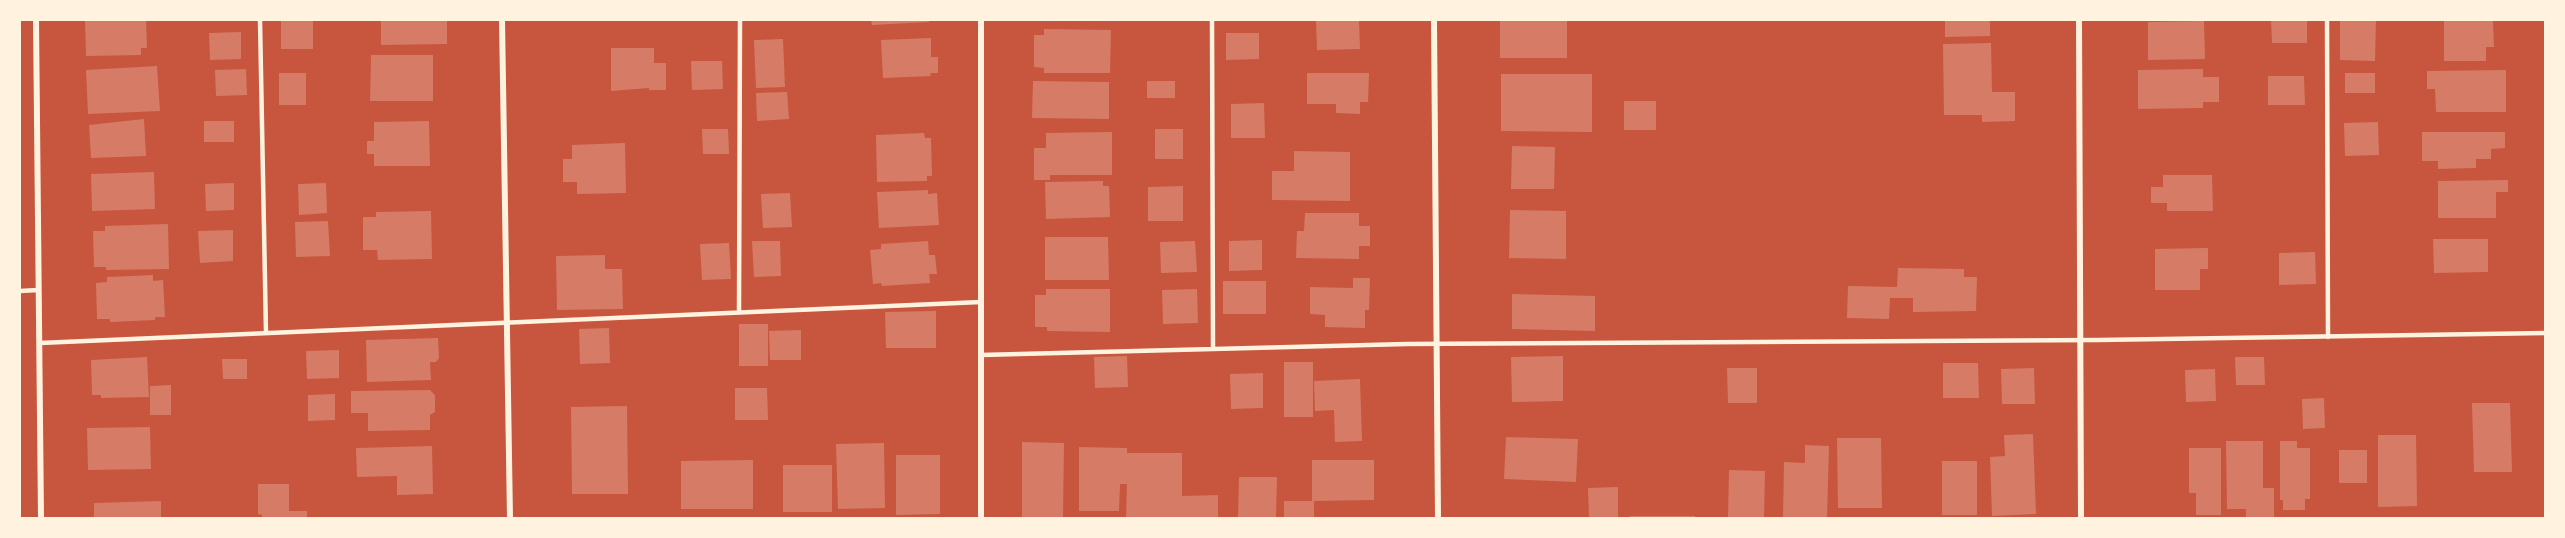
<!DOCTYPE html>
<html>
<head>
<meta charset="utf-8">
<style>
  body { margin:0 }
  #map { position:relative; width:2565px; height:538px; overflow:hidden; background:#c8553d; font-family:Figtree,sans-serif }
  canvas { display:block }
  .frame { position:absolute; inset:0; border:21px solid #fff3e0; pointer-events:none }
</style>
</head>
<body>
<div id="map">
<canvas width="2565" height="538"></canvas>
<div class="frame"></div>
</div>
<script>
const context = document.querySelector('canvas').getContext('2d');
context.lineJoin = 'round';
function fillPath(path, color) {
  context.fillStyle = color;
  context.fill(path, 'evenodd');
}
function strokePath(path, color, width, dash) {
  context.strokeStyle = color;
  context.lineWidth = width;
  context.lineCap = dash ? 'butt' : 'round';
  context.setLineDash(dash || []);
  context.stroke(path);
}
fillPath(new Path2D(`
  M85,20H146L147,48H141V55L86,56Z
  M281,20H313V49H281Z
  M381,20H447V44L381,45Z
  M871,20H929V22L872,25Z
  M1316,20H1359L1360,49L1317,50Z
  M1500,20H1567V58H1500Z
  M1945,20H1990V36L1945,37Z
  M2271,20H2307V43H2272Z
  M2340,20H2376L2375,61L2340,60Z
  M2204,21L2205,59L2148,60V22Z
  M2444,21H2493L2494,47H2486V61H2444Z
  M1044,29L1111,30L1110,73H1044V68L1034,67V35H1044Z
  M241,32V59L210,60L209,33Z
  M1226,33H1259V59L1226,60Z
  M931,38V57H938V73H930L931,76L883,78L881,40Z
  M783,39L785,87L756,88L754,40Z
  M1991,43L1992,92H2015V121L1982,122V115H1944L1943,44Z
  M611,48H654V63H666V90H649V88L611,91Z
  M371,55H433V101H370Z
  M691,61H722L723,89L692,90Z
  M157,66L160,111L88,114L86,70Z
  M246,69L247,95L216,96L215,70Z
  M2203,69V77H2219V102H2203V108L2138,109V70Z
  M2506,70V112H2436L2435,89H2427V71Z
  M279,73H306V105H279Z
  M1307,73H1369L1368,102H1360V114L1336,113V104H1307Z
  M2345,73H2375V93H2345Z
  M1501,74H1592V132L1501,131Z
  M2268,76H2304L2305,105H2268Z
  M1033,81L1109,82V119L1032,118Z
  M1147,81H1175V98H1147Z
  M787,92L789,119L757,121L756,93Z
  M1624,101H1656V130H1624Z
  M1264,103L1265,138H1231V104Z
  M144,119L146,156L91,158L89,125Z
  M204,121H234V142H204Z
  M429,121L430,166H374V154H367V141H374V122Z
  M2378,122L2379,155L2345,156L2344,123Z
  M702,129H728L729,154H703Z
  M1155,129H1183V159H1155Z
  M1112,132V175H1050V180H1034V148H1046V133Z
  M2422,132H2505V148L2491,149V159H2476V168L2438,169V161H2422Z
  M924,133L925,138H931L932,176H927V181L877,182L876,135Z
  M625,143L626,193L577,194V182H563V159H572V145Z
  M1512,146L1555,147L1554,189H1511Z
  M1294,151L1350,152V201L1272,200V171H1294Z
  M154,172L155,209L92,211L91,174Z
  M2163,175H2212L2213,211H2167V203H2151V187H2163Z
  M2508,180V192H2496V218H2438V181Z
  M1103,181V186H1109L1110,217L1046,219L1045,182Z
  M234,183V210L206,211L205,184Z
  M326,183L327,213L299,215L298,184Z
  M1183,186V221H1148V187Z
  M928,190V194L937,193L939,225L879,228L877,192Z
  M790,193L792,227L763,228L761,194Z
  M1510,210L1566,211V259L1509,258Z
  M431,211L432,259L378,260L377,250H363V217H376V212Z
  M1305,213H1359V226H1370V246H1359V259L1296,258L1297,231H1304Z
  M328,221L330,256L296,257L295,222Z
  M168,224L169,269L106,270V267H94L93,231H105V226Z
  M233,230V261L200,263L198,231Z
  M1045,237H1108L1109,280H1045Z
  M2433,239H2488V272L2434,273Z
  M1262,240V270L1229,271V241Z
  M752,241H780L781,276L754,277Z
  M928,241L929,255H935L937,274H929L930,283L882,286L881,283L873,284L870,250L881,249V244Z
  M1195,241L1197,272L1161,273L1160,242Z
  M729,243L731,279L702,280L700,244Z
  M2208,248V269H2200V290H2155V249Z
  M2315,252L2316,284L2279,285V253Z
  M605,255V269H622L623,309L557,310L556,256Z
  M1898,268L1964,269V277H1977L1976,311L1913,312V298H1890L1889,319L1847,318L1848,286L1897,287Z
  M153,275V281L163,280L165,317H155V320L110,322V319H97L96,283L107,282V277Z
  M1353,278H1370L1369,310H1365V328L1325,327V315L1310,314V287L1353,288Z
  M1223,281H1266V314H1223Z
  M1046,289H1110V332L1047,331V327H1035V295H1046Z
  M1197,289L1198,323L1163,324L1162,290Z
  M1512,294L1595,296V331L1512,329Z
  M936,311V348H886L885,312Z
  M739,324H768V366H739Z
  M609,328L610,363L580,364L579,329Z
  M801,330V360H770L769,331Z
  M438,338L439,358L436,362H430L431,380L367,382L366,340Z
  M339,350V378L307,379L306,351Z
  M1127,356L1128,387L1095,388L1094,357Z
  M1563,356V401L1512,402L1511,357Z
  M147,357L149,397L101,398V395H92L91,360Z
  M2235,357H2264L2265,385H2236Z
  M222,359H247V379H223Z
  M1284,362H1313V417H1284Z
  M1943,363H1978L1979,398H1943Z
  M1727,368H1757V403H1728Z
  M2034,368L2035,404H2002L2001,369Z
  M2215,369L2216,401L2186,402L2185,370Z
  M1263,373V408L1231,409L1230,374Z
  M1360,379L1362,441L1335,442L1334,410L1315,411L1314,381Z
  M171,385V415H150V386Z
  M735,388H767L768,420H735Z
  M430,390L435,395V412L430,415V430L368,431V413H351V391Z
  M335,394V420L308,421V395Z
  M2324,398L2325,428L2303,429L2302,399Z
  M2472,403H2510L2512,472H2474Z
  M627,406L628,494H572L571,407Z
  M150,427L151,469L88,470L87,428Z
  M2033,434L2036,514L1992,516L1990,457L2005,456L2004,435Z
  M2378,435H2416L2417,506L2378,507Z
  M1506,437L1578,439L1576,482L1504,479Z
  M1837,438H1881L1882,508H1838Z
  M2226,441H2263V488H2274V518H2246V509H2227Z
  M2280,441H2297V448H2310V499H2305V510H2283V500H2280Z
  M1022,442L1064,443L1063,517H1022Z
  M884,443L885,508L838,509L836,444Z
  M1805,445L1829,446L1827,518H1783L1784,462L1805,463Z
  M432,446L433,494L397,495V476L357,477L356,448Z
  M1079,447L1127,448V453H1182V496L1218,495V518H1126L1127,484H1120L1119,511H1079Z
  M2189,448H2221V515H2196V493H2189Z
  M2339,450H2367V483H2339Z
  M896,455H940V514L896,515Z
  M753,460V509H681V461Z
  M1312,460H1374V500L1314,501V518H1284V501H1312Z
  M1942,461H1977V515H1942Z
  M783,465H832V512H783Z
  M1729,470L1765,471L1764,518H1728Z
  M1239,477H1277L1276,518H1238Z
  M258,484H289V511H307V518H262V515L258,514Z
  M1618,487V517H1589L1588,488Z
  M161,501V518H94V503Z
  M1630,516H1695V518H1630Z`), '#d67c66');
strokePath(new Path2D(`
  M260,20L266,333
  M1212,20L1213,349
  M2327,20L2328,337
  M20,291L38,290
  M739,311L740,20
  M40,343L981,302
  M981,355L1407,344L2099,340L2546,333`), '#fff3e0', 4.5);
strokePath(new Path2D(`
  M36,20L41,518
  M502,20L510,518
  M981,20V518
  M1434,20L1438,518
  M2079,20L2081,518`), '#fff3e0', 6);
</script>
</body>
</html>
